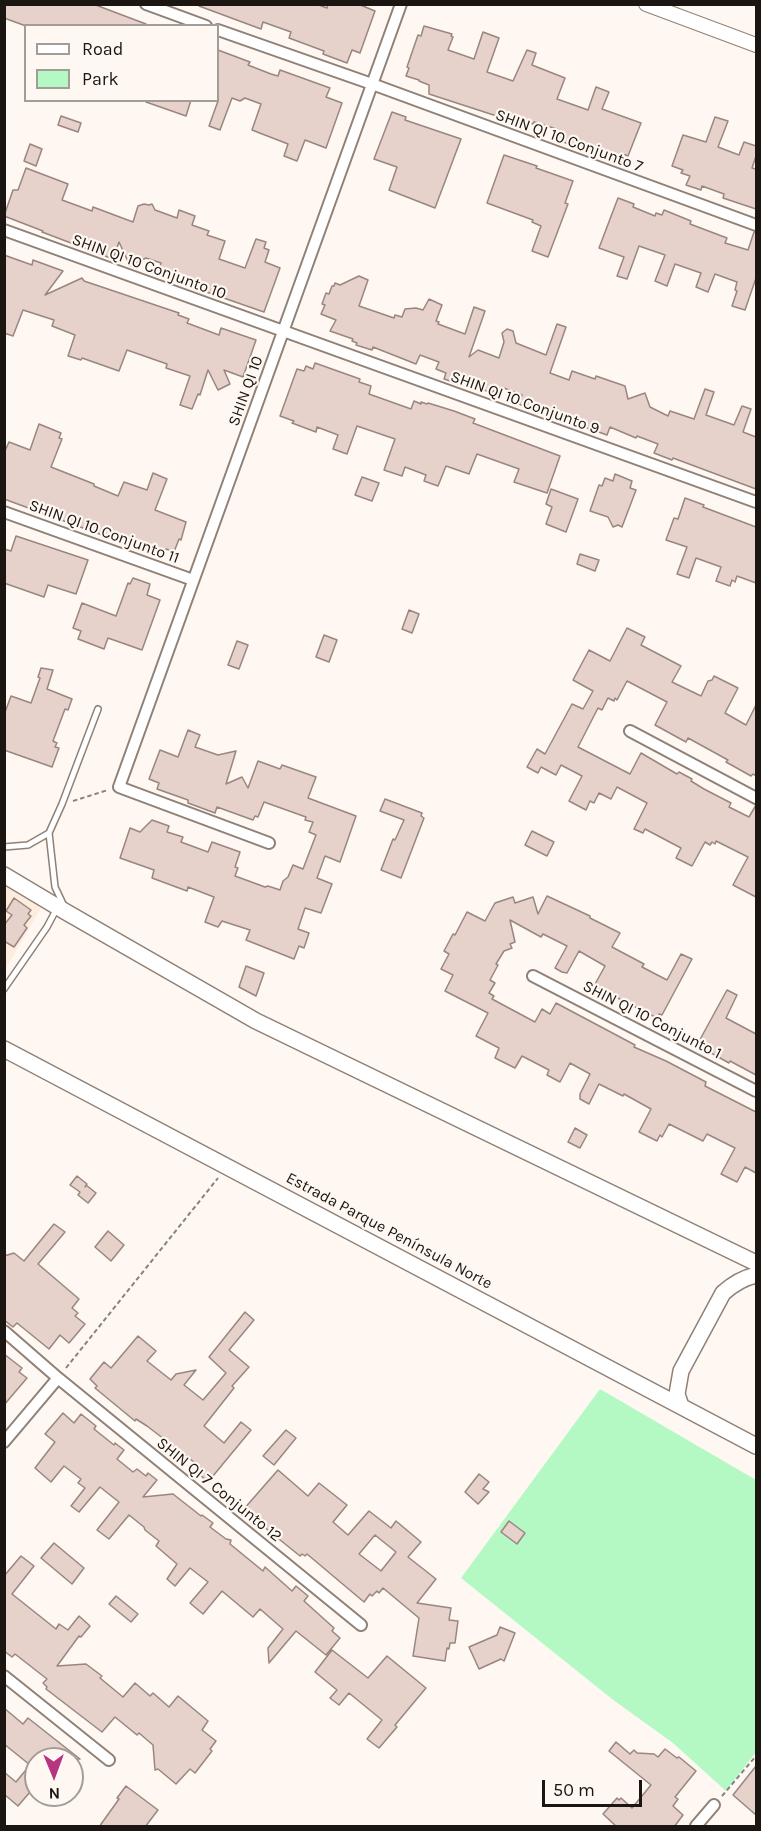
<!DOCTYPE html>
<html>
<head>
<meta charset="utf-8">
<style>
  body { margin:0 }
  #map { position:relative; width:761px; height:1831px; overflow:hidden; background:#fef7f2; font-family:Karla,sans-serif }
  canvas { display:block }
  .frame { position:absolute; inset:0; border:6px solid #1b1611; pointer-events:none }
  .legend { position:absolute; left:24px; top:24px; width:195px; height:78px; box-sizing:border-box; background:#fef7f2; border:2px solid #a39d98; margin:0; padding:8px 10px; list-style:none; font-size:18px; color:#1b1611 }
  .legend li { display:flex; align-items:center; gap:12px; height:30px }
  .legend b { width:30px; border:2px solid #a39d98 }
  .north { position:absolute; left:24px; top:1747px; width:60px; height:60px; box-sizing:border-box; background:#fef7f2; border:2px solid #a39d98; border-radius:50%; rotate:179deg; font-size:16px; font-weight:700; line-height:24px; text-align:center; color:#1b1611 }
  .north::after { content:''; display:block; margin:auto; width:21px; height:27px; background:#b63580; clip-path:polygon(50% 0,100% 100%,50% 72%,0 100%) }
  .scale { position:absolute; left:542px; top:1780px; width:100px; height:27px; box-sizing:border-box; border:3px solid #1b1611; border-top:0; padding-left:8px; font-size:18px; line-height:21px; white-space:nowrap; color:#1b1611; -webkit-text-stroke:4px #fef7f2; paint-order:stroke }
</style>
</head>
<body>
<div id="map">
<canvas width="761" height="1831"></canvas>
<div class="frame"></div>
<ul class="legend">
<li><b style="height:8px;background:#fff"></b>Road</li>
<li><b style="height:16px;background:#b4f9c4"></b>Park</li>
</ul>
<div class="north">N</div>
<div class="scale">50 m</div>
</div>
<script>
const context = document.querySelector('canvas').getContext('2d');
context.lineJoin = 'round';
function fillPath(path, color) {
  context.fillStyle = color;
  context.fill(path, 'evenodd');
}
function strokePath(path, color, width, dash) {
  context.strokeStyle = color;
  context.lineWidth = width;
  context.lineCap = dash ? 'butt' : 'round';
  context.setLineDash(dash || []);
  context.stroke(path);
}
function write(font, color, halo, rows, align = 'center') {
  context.font = font + ' Karla,sans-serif';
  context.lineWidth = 4.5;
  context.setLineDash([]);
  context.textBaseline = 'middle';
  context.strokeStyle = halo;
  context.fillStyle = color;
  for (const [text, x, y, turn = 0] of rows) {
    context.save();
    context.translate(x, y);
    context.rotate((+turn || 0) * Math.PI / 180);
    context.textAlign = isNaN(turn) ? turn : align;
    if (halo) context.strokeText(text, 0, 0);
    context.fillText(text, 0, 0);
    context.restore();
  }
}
fillPath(new Path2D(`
  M5,884L41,908L5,970Z`), '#feecde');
fillPath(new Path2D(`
  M600,1389L756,1480V1752L726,1791L673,1743L612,1699L461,1578Z`), '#b4f9c4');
const building = new Path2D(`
  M4,4H93L146,24V26H26L4,18Z
  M199,4H316L327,8L328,4H358L375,11L360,53L352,50L347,63L323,54L324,51L289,38L291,32L263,22L261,29L199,6Z
  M424,26L452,34L451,36L453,37L448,50L474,59L483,32L499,38L487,72L513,81L527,50L536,53L532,65L565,78L557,99L588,110L596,87L609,92L602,109L641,123L628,156L620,153L619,157L587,145L585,151L554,138L557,129L534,122L533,124L528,122L527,125L512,120V121L429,94V85L419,81V80L406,76L409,68L407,67L418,35L421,36Z
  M218,50L250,62L248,65L271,74L278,76L280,70L330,88L326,97L342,103L326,148L305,140L297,161L284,156L288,144L252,130L261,104L245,98L240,101L232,98L220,130L209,126L218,101Z
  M146,100H191L186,116L146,102Z
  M392,112L406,117L405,120L461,139L435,208L389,190L397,167L374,159Z
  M61,116L81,123L78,132L58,125Z
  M715,117L728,121L718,147L739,155L744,142L756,146V156L752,168L756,169V209L723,198L724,194L702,186L701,190L686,185L690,176L681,173L683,170L672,166L683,135L706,142Z
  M30,144L42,149L36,166L24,161Z
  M504,155L537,166L536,168L573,181L565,203L568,204L548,257L532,251L541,226L532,222L533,220L487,203Z
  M26,168L68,184L62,200L92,211L93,207L133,222L138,206L144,204L149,205L152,204L155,210L177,218L179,210L195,216L192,225L209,231L207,235L225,241L219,259L245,268L256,239L266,242L264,248L269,250L265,262L280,268L264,312L172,280L173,275L159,270L161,263L146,258L130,266L119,242L113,259L42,232L43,231L4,216L13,190H18Z
  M618,198L634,204L633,207L655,216L656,213L662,215L664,210L691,221L690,224L727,238L725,243L748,250L754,232H756V278L745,310L732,306L737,291L735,290L737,282L715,274L708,292L696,287L701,273L675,264L667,286L655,281L665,255L639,246L627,279L617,276L624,257L599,248Z
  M4,255L32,265L33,260L63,271L45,295L82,278L84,281L179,313L178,315L189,319L187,323L219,335L221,328L256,340L243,377L224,370L230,384L218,390L208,370L200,395L198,394L192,409L180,405L190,376L166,368L167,364L127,350L119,371L82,358L81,360L68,356L75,335L52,326L54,320L23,310L13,336L4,333Z
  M359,276L368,280L359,306L394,318L395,315L402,317L405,309L416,308L423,310L429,299L442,305L436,321L439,322L438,324L465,334L474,307L485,311L469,357L478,350L499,358L504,342L502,333L507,329L513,331L516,343L546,355L557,324L566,327L550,373L569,380L572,371L595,379L596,376L625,386L628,399L645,393L650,407L668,416L670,411L694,419L705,389L714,392L706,415L734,425L742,406L751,409L743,432L756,437V489L673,458L672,460L654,453L658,444L637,436L636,438L610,427L607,435L559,418L561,413L538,404L536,411L519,404L522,395L501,387L499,393L493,391L492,393L460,381L459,384L444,379L446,373L436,369L439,362L420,355L416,364L373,347L372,350L356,345L357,343L352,341L353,339L330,331L336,320L321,314L325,305L322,304L326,293L329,294L332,286H334L335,283L340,285Z
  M315,363L360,379L359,382L371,386L369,394L411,409L414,401L421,404V402L427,404L428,403L454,411L475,419L473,423L560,456L547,493L514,482L519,469L477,454L469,474L446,466L438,486L424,481L426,475L405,467L402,476L384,470L395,439L357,426L347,454L333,449L338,435L317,427L316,432L292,423L294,421L280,416L297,369L304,371L306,366L313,369Z
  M39,424L61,433L59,438L62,439L51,467L94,484V486L118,496L124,482L147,490L153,473L167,479L155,510L186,522L181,540L179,539L174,552L166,549L163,556L144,549L145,546L126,539L124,543L4,499V453L9,442L30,450Z
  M615,474L632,481L630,488L636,490L622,527L618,525L613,527L608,517L590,511L599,485L602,486L605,478L613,481Z
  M362,477L379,483L372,501L355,495Z
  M551,489L578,499L566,532L546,524L552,507L546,504Z
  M685,498L704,505L703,507L756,527V583L737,576L735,582L732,580L730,586L716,581L721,567L696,558L689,578L677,574L687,547L666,540L674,518L678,519Z
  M16,536L88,560L76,594L48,585L44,597L4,583V549L11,551Z
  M580,554L599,560L595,571L577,564Z
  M133,578L150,584L147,595L160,600L142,650L108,638L104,649L78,639L81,631L73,628L82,603L116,616L128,583L130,584Z
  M409,610L419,614L412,633L402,629Z
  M627,628L645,637L641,645L681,666L672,682L701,696L708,681L712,680L714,676L738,688L725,713L746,725L756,705V776L753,774L751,776L726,762L728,760L688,738L686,742L655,725L667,702L627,681L617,700L615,698L614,701L608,698L602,710L598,708L578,747L630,774L641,753L677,774L679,772L692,779L691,781L704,789L731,803L729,807L749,817L756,805V897L733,885L748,857L716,841L715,844L712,842L710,845L705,842L692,866L676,858L681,848L645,829L643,833L634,829L647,803L617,787L611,799L599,793L594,803L590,801L586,810L569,801L582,776L561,765L556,775L541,767L538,773L527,767L537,749L545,754L572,704L583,709L593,691L573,680L589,650L610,661Z
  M324,635L337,640L329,662L316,657Z
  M237,641L248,645L239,669L228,665Z
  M41,668L53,670L47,689L72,699L68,710L65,709L53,741L57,743L55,747L59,748L52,767L4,750V715L11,696L31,703L40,678L38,677Z
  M188,730L200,735L195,747L218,755L236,751L226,784L242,777L248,788L258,761L280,769L282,765L316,777L308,798L356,816L340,862L325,856L317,878L332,884L321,913L305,908L298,929L309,933L304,948L299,946L294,959L246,940L250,930L222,921L218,927L205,922L214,897L188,887L187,891L152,878L154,870L120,858L130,828L140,832L152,820L169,826L167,832L183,837L181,842L208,852L212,842L240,852L235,867L238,868L235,876L265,887L268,886L280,890L283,881L288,877L293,865L303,869L316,835L309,832L313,822L305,820L306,817L264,802L258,817L255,816L253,820L217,807L215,813L188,803V800L157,789L159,783L149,779L160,750L178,757Z
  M385,799L422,813L421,816L424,818L401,878L381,870L393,839L395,840L404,820L380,811Z
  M532,831L554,842L547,856L525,845Z
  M547,896L590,916V918L620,933L612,947L644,964L642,967L667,980L681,954L692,959L662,1015L659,1014L657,1018L594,986L605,966L579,951L567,973L562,972L555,968L567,946L543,934L541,937L510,920L515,942L510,944L512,948L504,951L496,964L498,965L490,980L495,983L489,993L494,996L492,999L535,1022L542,1009L550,1014L556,1003L635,1045L634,1047L666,1061L706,1082L705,1086L756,1112V1173L745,1167L737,1182L721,1174L735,1148L707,1134L703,1141L669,1124L662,1137L660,1135L657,1141L639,1132L651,1109L624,1094L623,1096L599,1084L589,1104L580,1099V1094L590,1074L570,1063L560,1082L547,1075L549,1070L522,1056L515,1068L495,1058L499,1048L476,1036L488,1013L445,991L453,975L441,969L449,954L444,951L453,934L455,935L467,912L485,921L495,903L513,897L515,903L533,897L538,914Z
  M14,898L31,910L28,914L31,916L24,925L27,928L14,947L4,941V925L12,915L6,911Z
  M246,966L264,973L256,996L239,987Z
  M727,990L737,995L726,1018L756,1034V1075L730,1061L729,1063L697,1045Z
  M575,1128L587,1135L580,1148L568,1142Z
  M77,1176L87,1184L85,1187L86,1185L96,1193L88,1203L78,1195L80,1192L70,1185Z
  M54,1224L65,1232L38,1264L79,1299L72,1308L78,1313L75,1316L85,1324L69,1343L60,1335L49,1349L17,1323L13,1327L4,1320V1256L14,1253L24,1261Z
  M108,1231L124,1245L111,1261L95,1247Z
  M245,1312L254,1320L229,1350L249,1367L232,1386L234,1388L204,1426L224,1443L241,1422L251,1430L208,1482L199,1474L203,1469L147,1426L136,1419L135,1421L95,1388L97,1386L90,1379L104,1362L111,1368L138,1336L156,1351L147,1361L171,1380L176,1374L196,1370L184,1385L203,1400L226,1373L209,1357Z
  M4,1354L22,1368L19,1372L27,1378L4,1405Z
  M63,1413L74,1423L81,1414L96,1426L94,1429L114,1445L115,1443L124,1450L117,1459L133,1472L137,1469L146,1476L148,1473L157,1480L143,1497L173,1494L201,1516L202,1515L213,1523L210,1527L226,1539L231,1540L230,1544L263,1571L265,1567L292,1591L296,1586L308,1596L304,1601L334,1628L332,1631L340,1638L326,1655L296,1631L269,1663L268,1648L283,1629L260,1609L253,1617L222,1591L203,1614L190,1603L208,1582L190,1568L175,1586L167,1579L177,1564L156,1546L159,1541L145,1530L144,1527L129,1515L109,1539L97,1530L119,1502L100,1487L79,1512L71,1506L85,1488L78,1483L81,1479L64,1466L51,1482L35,1468L55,1442L45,1434Z
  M286,1430L296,1438L274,1465L263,1456Z
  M278,1470L308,1496L319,1483L347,1505L333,1522L348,1535L369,1511L391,1528L396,1521L421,1542L408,1557L436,1579L417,1603L451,1608L449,1620L458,1621L455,1643H450L449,1649L447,1648L445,1661L413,1656L419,1618L383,1588L379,1593L377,1591L372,1596L370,1594L364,1602L307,1554L305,1556L302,1554L300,1556L243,1510ZM375,1535L396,1552L381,1571L359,1554Z
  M479,1474L489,1482L483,1489L489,1492L478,1504L465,1492Z
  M509,1521L525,1533L517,1544L501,1532Z
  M54,1543L84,1568L72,1584L41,1558Z
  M21,1556L34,1566L12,1594L56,1629L59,1624L68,1630L79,1616L90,1626L81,1637L79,1636L57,1666L86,1664L102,1676L100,1678L123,1697L135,1683L150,1696L153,1693L169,1707L178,1696L208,1721L202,1730L216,1741L210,1749L212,1751L195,1773L190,1769L176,1784L158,1769L155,1770L153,1745L139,1733L137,1735L115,1717L102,1732L46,1689L47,1687L43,1683L47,1679L15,1654L12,1657L4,1651V1576Z
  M116,1596L138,1614L131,1622L109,1604Z
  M500,1627L515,1633L504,1661L501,1659L479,1669L469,1647L497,1635Z
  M332,1650L368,1678L387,1656L426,1688L395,1725L397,1727L379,1748L367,1739L382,1720L349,1693L339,1705L330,1698L337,1690L315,1672Z
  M4,1708L23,1724L28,1718L80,1759H36V1785L18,1806L5,1795L4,1772L16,1782L30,1765L4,1744Z
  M616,1742L630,1754L634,1750L637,1753L654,1754L658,1757L665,1749L677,1758L679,1757L696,1771L675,1797L678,1799L673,1806L683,1815L674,1827H617L603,1814L617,1798L619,1800L621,1798L632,1808L651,1785L609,1751Z
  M756,1766V1815L733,1795Z
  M126,1786L158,1810L145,1827H99L119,1799L117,1798Z`);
fillPath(building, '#e6d2cb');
strokePath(building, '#98867f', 1.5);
const service = new Path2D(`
  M49,833L62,804L98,709
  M4,847L28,845L49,833L55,887L64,906
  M4,989L47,927L57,908`);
const minor = new Path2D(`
  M146,4L206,26
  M218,30L372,84L756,225
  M4,230L756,502
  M4,512L193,580
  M630,731L756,798
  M269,843L119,787L401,4
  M533,976L756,1091
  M4,1331L58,1378L361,1625
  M4,1442L58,1378
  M4,1676L109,1760
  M696,1826L714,1805`);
const tertiary = new Path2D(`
  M646,4L756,45`);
const secondary = new Path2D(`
  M4,875L66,912L256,1021L756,1263
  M4,1049L756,1446
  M681,1406L677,1394L681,1371L723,1293C733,1284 743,1278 756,1275`);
strokePath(service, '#8f8176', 8);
strokePath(minor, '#8f8176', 14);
strokePath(tertiary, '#8f8176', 16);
strokePath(secondary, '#8f8176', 18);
strokePath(new Path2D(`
  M73,801L108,790
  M66,1368L218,1178
  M722,1796L756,1756`), '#88827d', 2, [4.5, 3]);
strokePath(service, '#fff', 5);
strokePath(minor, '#fff', 10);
strokePath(tertiary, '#fff', 14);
strokePath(secondary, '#fff', 15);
write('16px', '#1b1611', '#fef7f2', [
  ["SHIN QI 10 Conjunto 7",569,141,20],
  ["SHIN QI 10 Conjunto 10",149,267,20],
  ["SHIN QI 10",246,391,-70],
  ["SHIN QI 10 Conjunto 9",525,403,20],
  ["SHIN QI 10 Conjunto 11",104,532,20],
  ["SHIN QI 10 Conjunto 1",652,1020,27],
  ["Estrada Parque Península Norte",389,1231,28],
  ["SHIN QI 7 Conjunto 12",219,1490,39]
]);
</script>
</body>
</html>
